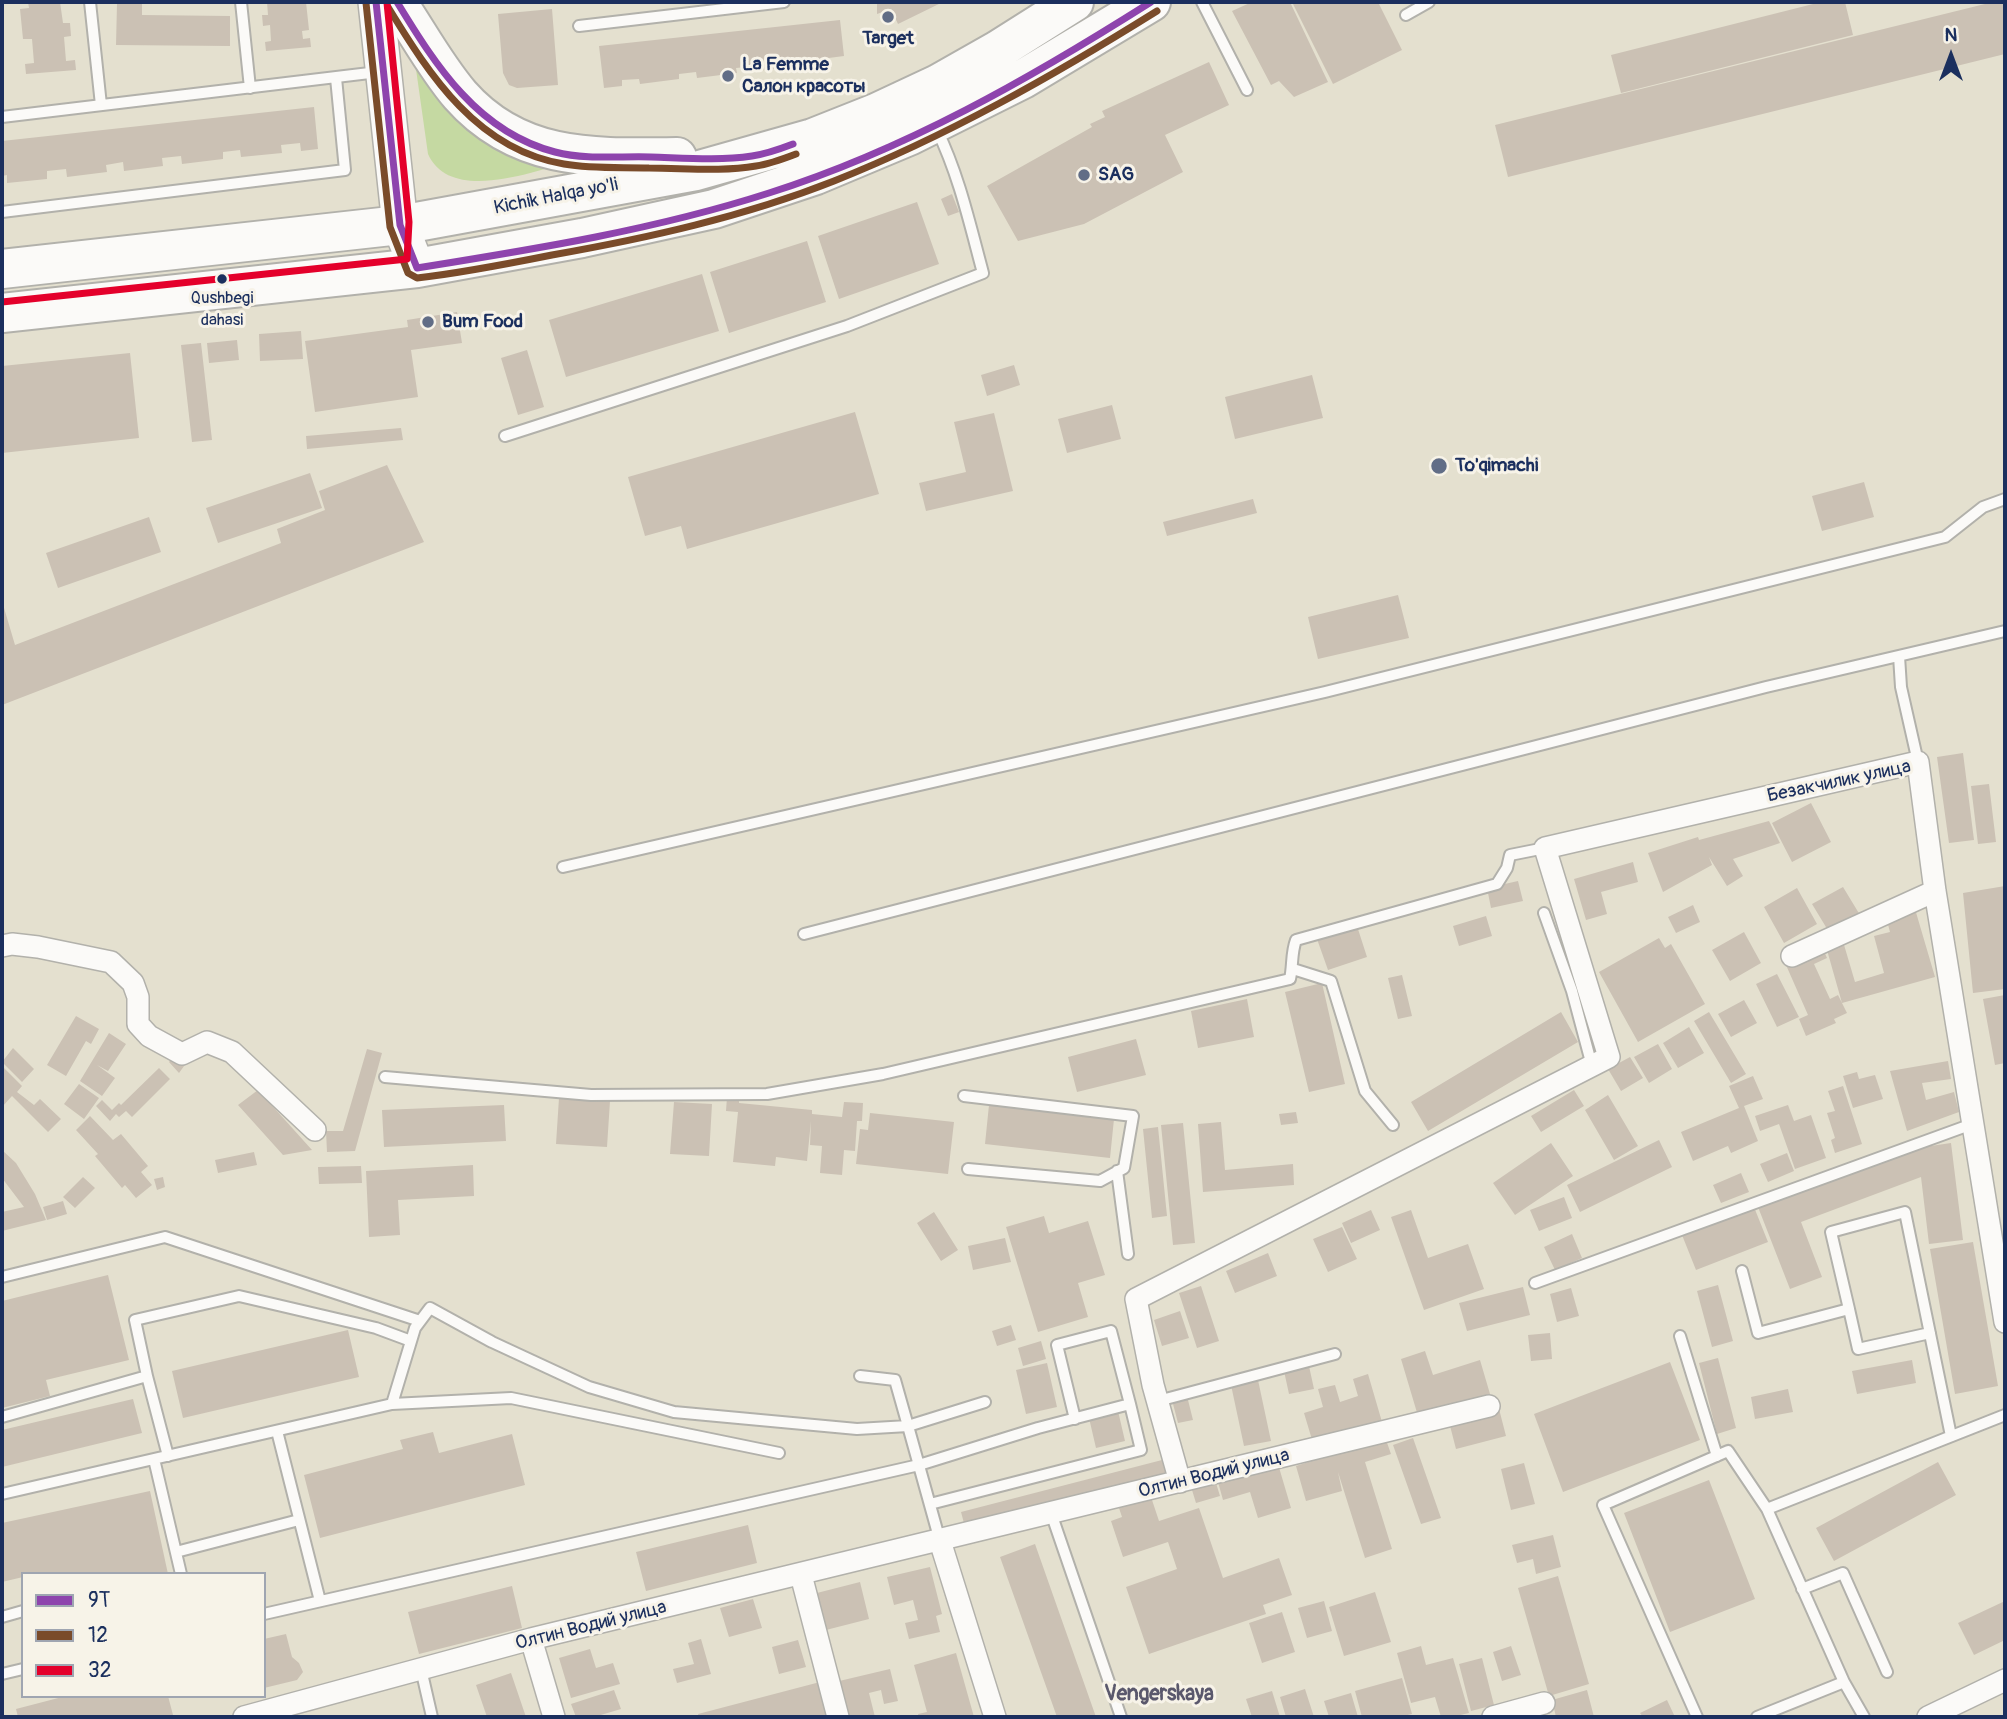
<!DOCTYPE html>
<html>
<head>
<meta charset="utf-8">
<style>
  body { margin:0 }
  #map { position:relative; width:2007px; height:1719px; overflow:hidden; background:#e4e0cf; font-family:Pangolin,sans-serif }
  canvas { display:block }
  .frame { position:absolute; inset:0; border:4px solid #1b2f5e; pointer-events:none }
  .legend { position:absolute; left:21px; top:1572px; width:245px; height:126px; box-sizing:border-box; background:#f7f3e8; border:2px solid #9fa5b1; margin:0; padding:9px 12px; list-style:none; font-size:21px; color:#1b2f5e }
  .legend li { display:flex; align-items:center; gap:14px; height:35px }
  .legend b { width:35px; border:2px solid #9fa5b1 }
  .north { position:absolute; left:1916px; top:21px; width:70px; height:70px; -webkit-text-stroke:5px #f7f3e8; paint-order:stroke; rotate:0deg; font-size:19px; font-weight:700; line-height:28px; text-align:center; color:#1b2f5e }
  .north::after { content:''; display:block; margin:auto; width:24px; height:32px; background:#1b2f5e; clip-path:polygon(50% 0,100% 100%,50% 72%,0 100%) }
</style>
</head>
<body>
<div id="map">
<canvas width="2007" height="1719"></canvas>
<div class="frame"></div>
<ul class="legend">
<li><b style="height:9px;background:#8e44ad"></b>9Т</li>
<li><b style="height:9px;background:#7a4b2a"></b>12</li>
<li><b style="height:9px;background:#e4002b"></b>32</li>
</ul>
<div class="north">N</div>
</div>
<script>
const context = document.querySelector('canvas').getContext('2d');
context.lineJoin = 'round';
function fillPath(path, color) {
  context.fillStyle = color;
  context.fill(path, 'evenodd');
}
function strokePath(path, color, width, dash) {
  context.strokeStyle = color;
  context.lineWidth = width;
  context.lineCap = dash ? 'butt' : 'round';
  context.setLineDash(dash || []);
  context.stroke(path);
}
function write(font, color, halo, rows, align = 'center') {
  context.font = font + ' Pangolin,sans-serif';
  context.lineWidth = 6;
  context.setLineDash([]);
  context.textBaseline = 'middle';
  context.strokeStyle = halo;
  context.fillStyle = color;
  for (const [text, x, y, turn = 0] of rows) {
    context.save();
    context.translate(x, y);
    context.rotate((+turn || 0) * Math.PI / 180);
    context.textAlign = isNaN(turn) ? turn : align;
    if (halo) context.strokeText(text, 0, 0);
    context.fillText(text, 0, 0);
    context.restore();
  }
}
fillPath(new Path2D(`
  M414,55L576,160C537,170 451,205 428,154Z`), '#c5d9a2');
fillPath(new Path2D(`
  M28,2H60L63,23H70L71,36L64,37L66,61L75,60L76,70L26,74L25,64L34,63L32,39H23L20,9L29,8Z
  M267,2H306L309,30L302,31L303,39L310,38L311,47L266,51L265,42L271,41L270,25L263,26L262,15H268Z
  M877,2H943L898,24L891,9L877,14Z
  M1252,2H1290L1328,82L1294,97L1279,81L1271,85L1232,11Z
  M1292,2H1378L1402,50L1333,84Z
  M1821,2H1845L1853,35L1621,93L1611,55Z
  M1993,2H2005V54L1508,177L1495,125Z
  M117,4H142V15L230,16V46L116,45Z
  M552,9L558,85L517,88L509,85L503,73L498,14Z
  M840,20L844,56L798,62L799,66L758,71L757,66L736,68L737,73L697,78L696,72L679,74V79L640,84L639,79L622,80V86L604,88L599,46Z
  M1209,62L1229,105L1165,135L1183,172L1084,224L1018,241L987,186L1092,127L1090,124L1105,117L1102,111Z
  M314,107L318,149L301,151L300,143L281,145L282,153L241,157L240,150L223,152V159L182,164L181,156L162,158L163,166L124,171L123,162L106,165L107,172L67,177L66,169L47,171V179L7,183V175L2,176V141Z
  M952,194L959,212L948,216L941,199Z
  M917,202L939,264L839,299L818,236Z
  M807,241L826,302L729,333L710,272Z
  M702,274L719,331L566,377L549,320Z
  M457,312L462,343L411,350L418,397L315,412L305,341L408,327L407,320Z
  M301,331L303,359L260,361L259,334Z
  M237,340L239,360L209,363L207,343Z
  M201,343L212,440L192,442L181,345Z
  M527,350L544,407L518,415L501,358Z
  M130,353L139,438L2,453V366Z
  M1014,365L1020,385L987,396L981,375Z
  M1312,375L1323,418L1235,439L1225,397Z
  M1112,405L1121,439L1067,453L1058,419Z
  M855,412L879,494L687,549L681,526L645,536L628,477Z
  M994,413L1013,491L926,511L919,483L966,472L954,422Z
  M401,428L403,440L307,449L306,436Z
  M387,465L424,542L2,705V601L15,645L281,543L277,529L325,510L319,491Z
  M310,473L322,508L218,543L206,508Z
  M1864,482L1874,517L1822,531L1812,496Z
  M1253,499L1257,513L1167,536L1163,522Z
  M149,517L161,552L58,588L46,553Z
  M1398,595L1409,638L1318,659L1308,617Z
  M1963,753L1974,840L1949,843L1937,757Z
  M1989,784L1996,842L1978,844L1971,786Z
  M1811,803L1831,842L1792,862L1772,823Z
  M1769,821L1780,843L1733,859L1743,876L1727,886L1709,857L1712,865L1663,892L1648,853L1698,837L1699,840Z
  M1633,862L1638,882L1601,892L1607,914L1586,920L1574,879Z
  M1518,881L1523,901L1491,908L1487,888Z
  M2005,886V989L1973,993L1963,893Z
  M1843,887L1860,915L1829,932L1812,904Z
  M1797,888L1817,924L1784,943L1764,907Z
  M1693,905L1700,922L1676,933L1668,917Z
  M1915,909L1935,977L1842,1003L1825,943L1842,938L1855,982L1884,973L1874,936L1890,932L1886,917Z
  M1486,916L1492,936L1459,946L1453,926Z
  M1357,926L1367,957L1328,970L1317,939Z
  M1744,932L1761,963L1730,981L1712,950Z
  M1659,938L1665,948L1671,944L1705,1004L1638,1042L1599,972Z
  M1823,949L1827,958L1814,964L1830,999L1838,995L1847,1013L1834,1019L1836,1023L1806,1036L1799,1019L1808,1015L1786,965Z
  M1777,974L1799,1017L1777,1027L1756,984Z
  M1402,975L1412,1016L1398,1019L1388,978Z
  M1322,983L1345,1084L1309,1092L1285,992Z
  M2005,995V1063L1995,1065L1983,999Z
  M1247,999L1254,1037L1198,1048L1191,1011Z
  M1744,1000L1757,1023L1731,1037L1718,1014Z
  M1561,1012L1578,1042L1428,1131L1411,1102Z
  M1709,1012L1746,1074L1731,1083L1694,1021Z
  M76,1016L99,1029L91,1044L86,1041L66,1076L47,1065Z
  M1689,1027L1704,1053L1678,1068L1663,1043Z
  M109,1033L126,1044L108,1071L97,1065L115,1078L102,1096L80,1081Z
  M1136,1039L1146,1075L1077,1092L1068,1057Z
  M1658,1044L1672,1069L1649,1083L1634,1057Z
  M13,1048L34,1069L22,1082L2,1062Z
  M367,1049L382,1053L355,1151L327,1152L326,1131H343Z
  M176,1053L187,1062L179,1073L169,1062Z
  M1630,1057L1643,1078L1621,1091L1608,1069Z
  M1948,1061L1951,1079L1922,1083L1926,1100L1954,1092L1959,1112L1907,1131L1890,1071Z
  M2,1066L22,1086L17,1092L34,1105L40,1099L61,1119L48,1132L12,1096L2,1107Z
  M159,1068L170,1079L132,1117L126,1111L119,1117L116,1114L110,1121L96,1106L102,1100L112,1110L119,1103L121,1105Z
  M1857,1072L1859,1079L1875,1075L1883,1099L1853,1108L1843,1076Z
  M1753,1076L1763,1099L1744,1106L1758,1141L1731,1153L1728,1146L1693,1161L1681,1132L1739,1108L1729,1086Z
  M79,1084L99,1098L84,1119L64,1104Z
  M1843,1086L1862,1144L1835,1153L1831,1140L1835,1138L1827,1113L1835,1111L1828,1091Z
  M258,1090L312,1150L283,1155L238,1105Z
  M1574,1090L1584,1106L1541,1132L1531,1116Z
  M1608,1095L1638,1146L1614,1160L1585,1110Z
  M727,1097L739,1098V1103L812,1110V1114L842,1117L844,1102L863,1103L862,1121H857L855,1151L844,1150L842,1175L820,1173L822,1146L810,1145L811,1121L807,1161L776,1157L775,1166L733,1162L738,1112L726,1111Z
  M559,1098L610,1101L607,1147L556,1144Z
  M674,1102L712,1104L709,1156L670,1154Z
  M504,1105L506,1141L384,1147L382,1110Z
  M989,1105L1114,1119L1110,1158L985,1144Z
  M1788,1105L1794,1121L1811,1115L1826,1158L1795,1169L1779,1124L1760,1131L1755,1116Z
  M1296,1112L1298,1123L1281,1125L1279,1114Z
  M870,1113L954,1122L948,1174L856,1164L860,1129L868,1130Z
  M90,1116L113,1140L121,1134L148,1166L141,1172L152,1185L136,1198L125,1185L122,1188L95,1156L98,1154L76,1130Z
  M1221,1122L1225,1170L1293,1164L1294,1185L1203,1192L1198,1124Z
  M1183,1123L1195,1243L1173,1245L1161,1125Z
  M1158,1127L1167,1216L1152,1218L1143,1129Z
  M1659,1140L1672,1167L1580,1212L1567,1185Z
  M1551,1143L1573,1176L1515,1215L1493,1183Z
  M1951,1143L1963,1240L1929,1244L1921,1177L1801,1222L1822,1277L1790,1289L1758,1207L1917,1148Z
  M2,1150L16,1163L35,1194L46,1220L2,1231V1212L24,1207L2,1178Z
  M254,1152L257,1165L218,1173L215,1160Z
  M1787,1153L1794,1171L1768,1182L1760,1164Z
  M473,1165L474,1196L398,1200L400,1235L369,1237L366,1171Z
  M361,1166L362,1183L319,1184L318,1167Z
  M1741,1173L1749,1192L1721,1203L1713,1185Z
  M83,1177L95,1188L75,1208L63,1197Z
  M163,1177L165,1187L157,1190L154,1179Z
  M1564,1197L1572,1218L1539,1231L1530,1210Z
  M63,1201L67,1214L47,1220L43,1207Z
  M1754,1207L1768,1242L1696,1270L1682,1235Z
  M1371,1210L1380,1230L1351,1243L1342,1223Z
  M1411,1210L1428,1258L1468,1244L1484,1289L1424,1310L1391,1217Z
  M934,1212L958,1250L941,1261L917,1223Z
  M1044,1216L1049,1233L1088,1221L1105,1275L1078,1283L1088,1317L1038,1332L1006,1227Z
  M1342,1227L1357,1259L1328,1272L1313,1239Z
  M1572,1234L1582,1258L1555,1270L1544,1247Z
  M1005,1238L1011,1262L973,1270L968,1246Z
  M1973,1242L1998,1386L1955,1394L1930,1249Z
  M1268,1253L1277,1276L1235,1293L1226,1271Z
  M108,1275L129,1360L46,1380L50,1396L2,1408V1301Z
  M1718,1285L1733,1341L1712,1347L1697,1291Z
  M1201,1286L1219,1341L1197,1348L1179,1293Z
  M1523,1287L1530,1315L1467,1331L1459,1303Z
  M1571,1288L1579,1316L1557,1322L1550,1294Z
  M1180,1311L1189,1338L1162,1346L1154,1320Z
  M1011,1325L1016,1340L997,1346L992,1331Z
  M348,1330L359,1377L183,1418L172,1371Z
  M1550,1333L1552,1359L1531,1361L1528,1335Z
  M1041,1341L1046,1359L1023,1366L1018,1348Z
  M1425,1351L1433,1375L1480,1360L1490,1394L1418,1416L1401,1359Z
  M1718,1358L1736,1428L1717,1434L1699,1363Z
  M1912,1360L1916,1383L1857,1394L1852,1371Z
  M1670,1362L1700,1440L1563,1492L1534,1414Z
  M1047,1363L1057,1407L1026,1414L1016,1370Z
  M1309,1366L1314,1389L1289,1394L1284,1371Z
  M1368,1374L1382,1422L1313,1443L1304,1413L1323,1407L1318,1389L1335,1385L1340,1402L1358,1396L1353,1379Z
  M1258,1380L1271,1441L1244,1446L1231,1385Z
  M1788,1389L1793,1412L1755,1419L1751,1397Z
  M1187,1396L1193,1420L1178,1423L1172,1400Z
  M133,1399L142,1433L2,1467V1430Z
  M1498,1405L1506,1436L1456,1449L1448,1418Z
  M1118,1411L1125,1441L1096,1448L1089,1418Z
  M433,1432L439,1453L512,1434L525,1485L320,1538L304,1475L403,1449L400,1440Z
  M1385,1437L1391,1454L1365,1462L1392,1549L1365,1558L1338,1472L1342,1491L1306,1501L1296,1466Z
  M1413,1438L1441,1518L1421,1524L1393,1445Z
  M1162,1460L1166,1474L965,1527L961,1512Z
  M1938,1462L1956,1495L1834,1561L1816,1528Z
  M1524,1463L1535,1504L1511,1510L1501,1469Z
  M1278,1464L1291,1508L1258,1518L1250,1492L1223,1500L1218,1482Z
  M1709,1480L1755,1599L1670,1632L1624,1513Z
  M1216,1483L1220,1496L1196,1503L1192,1490Z
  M150,1491L168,1574H23V1577L2,1582V1523Z
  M1151,1497L1159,1521L1199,1508L1223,1578L1279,1558L1292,1595L1263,1605L1266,1614L1149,1654L1126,1587L1177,1569L1168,1542L1123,1557L1111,1521L1122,1517L1119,1508Z
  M748,1525L757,1563L646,1591L636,1552Z
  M1553,1535L1561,1567L1536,1574L1533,1559L1517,1563L1512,1545Z
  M1035,1544L1096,1717H1057L1000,1557Z
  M930,1567L942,1614L936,1616L940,1632L909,1639L905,1623L918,1620L913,1600L894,1605L887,1577Z
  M1558,1576L1589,1684L1549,1696L1518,1588Z
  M860,1582L869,1619L822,1631L813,1594Z
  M512,1586L522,1628L419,1654L408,1612Z
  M1375,1592L1391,1642L1344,1656L1329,1607Z
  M753,1599L762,1628L729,1637L720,1608Z
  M1324,1601L1332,1631L1307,1638L1298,1608Z
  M2005,1601V1640L1974,1655L1958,1623Z
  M1282,1612L1295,1652L1262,1663L1249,1623Z
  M286,1634L292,1657L299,1663L303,1672L297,1680L264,1688V1639Z
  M701,1639L711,1674L677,1683L673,1669L694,1664L688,1643Z
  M798,1640L806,1667L779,1674L772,1647Z
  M1421,1646L1426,1665L1453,1658L1469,1713L1452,1717H1441L1435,1697L1411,1703L1397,1653Z
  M1511,1646L1521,1675L1502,1681L1493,1652Z
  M590,1649L596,1668L613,1663L620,1684L571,1698L559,1658Z
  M956,1653L974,1717H919L918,1714L927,1712L914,1665Z
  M1482,1658L1494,1705L1471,1711L1459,1664Z
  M890,1669L898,1701L884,1704L881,1690L869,1693L875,1717H844L835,1682Z
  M511,1673L526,1717H487L476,1685Z
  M1402,1678L1412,1714L1399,1717H1362L1355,1691Z
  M820,1682L829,1716L699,1717L698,1714Z
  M1305,1689L1314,1717H1286L1280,1697Z
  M614,1690L621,1709L594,1717H576L571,1704Z
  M1587,1690L1594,1717H1556L1552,1700Z
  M1272,1691L1280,1717H1252L1246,1699Z
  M1351,1693L1358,1717H1329L1324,1701Z
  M66,1696H168L173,1715L18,1717L16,1709Z
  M1667,1700L1675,1717H1643L1640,1713Z`), '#cbc1b4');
const lane = new Path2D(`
  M90,2L101,105
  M241,2L250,88
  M1202,2L1247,90
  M1406,15L1429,2
  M579,26L784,2
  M2,117L378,72
  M2,212L345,170L336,78
  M505,436L847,326L983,273C970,225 959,175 937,130
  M1899,656L1901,687L1918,762
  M563,867L1325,692L1945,537L1983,507L2005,499
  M1544,913L1572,991L1592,1066
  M804,934L1766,687L2005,631
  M1293,969L1331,981L1365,1091L1393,1125
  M385,1077L591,1095L767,1094L883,1074L1290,979C1293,966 1291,953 1296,940L1497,884L1507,868L1510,855L1545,848
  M964,1096L1133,1116L1124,1168L1100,1181L968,1169
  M1117,1171L1128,1254
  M1742,1271L1758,1333L1849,1309L1831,1232L1905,1212L1951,1436
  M2,1277L165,1237L420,1321
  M1535,1283L1975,1123
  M1849,1309L1858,1349L1930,1333
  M1680,1336L1717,1456
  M147,1376L135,1320L239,1296L376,1328L411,1341
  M860,1376L895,1380L908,1426L985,1402
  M1158,1401L1335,1354
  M392,1404L511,1398L779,1453
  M2,1417L147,1376L168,1456
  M1075,1419L1057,1345L1111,1331L1130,1404
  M277,1431L320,1601
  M154,1459L181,1574
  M2,1494L392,1404L415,1328L430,1308L492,1342L589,1387L674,1412L857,1429L908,1426L940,1541
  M1767,1509L2005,1415
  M1051,1513L1121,1717
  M176,1552L299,1520
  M1802,1589L1843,1573L1887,1672
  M264,1614L919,1465L1038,1428L1130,1404L1141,1450L930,1504
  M2,1617L23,1611
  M421,1669L432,1717
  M2,1674L23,1669
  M1844,1682L1864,1717
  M1697,1717L1603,1505L1728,1451L1767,1509L1844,1682L1757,1717`);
const street = new Path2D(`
  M2,946L12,944L38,947L111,962L133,983L138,997V1024L149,1036L182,1054L207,1042L232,1052L315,1130
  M1792,956L1935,891
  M1180,1482L1153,1385L1136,1299L1609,1057L1545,848L1918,762L1935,891L2005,1322
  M940,1541L995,1717
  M801,1575L838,1717
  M531,1639L554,1717
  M244,1717L531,1639L1489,1406
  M1493,1717L1544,1703
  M1928,1717L2005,1680`);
const primary = new Path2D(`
  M376,2L400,225L417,268`);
const highway = new Path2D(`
  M397,2C418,33 436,67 460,95C519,162 595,158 677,157
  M2,269L400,225L696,171L813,138L876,113L938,84L998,50L1074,2
  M2,313L417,268L582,238L714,209L816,175L909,136L1023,79L1151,2`);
strokePath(lane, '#b2b1ab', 14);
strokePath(street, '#b2b1ab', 24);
strokePath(primary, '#b2b1ab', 38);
strokePath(highway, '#b2b1ab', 42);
strokePath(lane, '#fbfaf8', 10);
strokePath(street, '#fbfaf8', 21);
strokePath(primary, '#fbfaf8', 35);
strokePath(highway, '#fbfaf8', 38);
strokePath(new Path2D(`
  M376,2L400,225L417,268C535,249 654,230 769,193C905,150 1031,78 1151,2
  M397,2C436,66 478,132 555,152C586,160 619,156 651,157C684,158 719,161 752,156C766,154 780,149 793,144`), '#8e44ad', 7);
strokePath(new Path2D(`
  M366,3L390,227L408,273L417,278C462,273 507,264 552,255C648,238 743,217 834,181C947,136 1053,76 1157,11
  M388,7C430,76 478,150 564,164C593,169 621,167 649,168C685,168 721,172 756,166C770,164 783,159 796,154`), '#7a4b2a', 7);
strokePath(new Path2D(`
  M2,302L407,259L409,222L387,3`), '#e4002b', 7);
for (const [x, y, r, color] of [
  [888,17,7,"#616d86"],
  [728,76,7,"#616d86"],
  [1084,175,7,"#616d86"],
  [222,279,6,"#1b2f5e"],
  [428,322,7,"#616d86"],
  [1439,466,9,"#616d86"]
]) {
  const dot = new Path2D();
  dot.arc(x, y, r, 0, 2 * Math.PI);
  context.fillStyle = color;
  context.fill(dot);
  strokePath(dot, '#f7f3e8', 2.5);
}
write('17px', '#1b2f5e', '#f7f3e8', [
  ["Qushbegi",222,299],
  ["dahasi",222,321]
]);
write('bold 19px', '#1b2f5e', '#f7f3e8', [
  ["Target",888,39,"center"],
  ["La Femme",742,65],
  ["Салон красоты",742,87],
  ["SAG",1098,175],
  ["Bum Food",442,322],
  ["To'qimachi",1455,466]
], 'left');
write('19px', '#1b2f5e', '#f7f3e8', [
  ["Kichik Halqa yo'li",556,197,-11],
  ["Безакчилик улица",1839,782,-12],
  ["Олтин Водий улица",1214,1474,-14],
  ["Олтин Водий улица",591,1626,-14]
]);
write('bold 21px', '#5a586c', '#f7f3e8', [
  ["Vengerskaya",1159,1695]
]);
</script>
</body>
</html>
